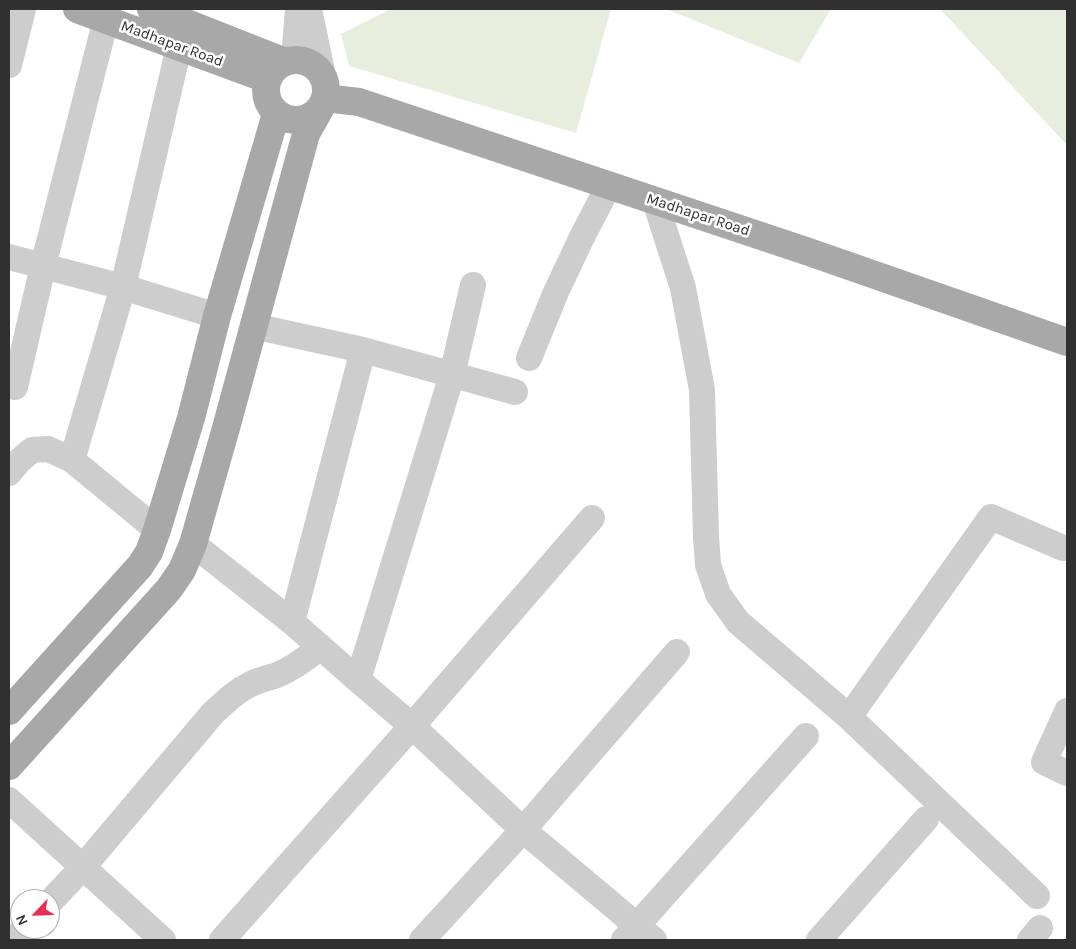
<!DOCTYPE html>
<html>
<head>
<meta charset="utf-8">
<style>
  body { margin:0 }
  #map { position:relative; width:1076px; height:949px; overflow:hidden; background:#fff; font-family:Karla,sans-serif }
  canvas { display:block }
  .frame { position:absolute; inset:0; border:10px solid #303030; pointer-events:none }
  .north { position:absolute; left:10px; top:889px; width:50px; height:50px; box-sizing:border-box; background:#fff; border:1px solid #acacac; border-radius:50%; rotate:246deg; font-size:14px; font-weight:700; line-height:20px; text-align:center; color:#303030 }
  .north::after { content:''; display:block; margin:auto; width:18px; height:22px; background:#ed2c51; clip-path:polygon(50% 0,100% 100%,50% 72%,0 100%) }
</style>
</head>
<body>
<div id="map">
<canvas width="1076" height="949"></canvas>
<div class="frame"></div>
<div class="north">N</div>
</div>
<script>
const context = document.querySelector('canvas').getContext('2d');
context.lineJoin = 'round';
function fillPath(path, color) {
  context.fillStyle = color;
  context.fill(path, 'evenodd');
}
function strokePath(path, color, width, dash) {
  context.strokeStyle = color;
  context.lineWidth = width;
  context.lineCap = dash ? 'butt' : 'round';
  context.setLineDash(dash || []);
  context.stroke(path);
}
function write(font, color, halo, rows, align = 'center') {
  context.font = font + ' Karla,sans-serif';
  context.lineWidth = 5;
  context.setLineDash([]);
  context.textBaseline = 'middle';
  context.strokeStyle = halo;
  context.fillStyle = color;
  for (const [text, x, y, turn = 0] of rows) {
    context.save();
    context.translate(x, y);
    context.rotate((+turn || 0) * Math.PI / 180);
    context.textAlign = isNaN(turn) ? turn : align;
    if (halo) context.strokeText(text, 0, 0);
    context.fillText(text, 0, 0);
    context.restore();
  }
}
fillPath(new Path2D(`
  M391,9H611L576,133L349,66L341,34Z
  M666,9H831L799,63Z
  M940,9H1067V145Z`), '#e8eede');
strokePath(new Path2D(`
  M309,9L323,76
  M294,59L298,9
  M9,65L23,9
  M655,201L683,288L702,390L706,537L708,565L718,594L738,622L849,717L1037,896
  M9,257L123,287L217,316
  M253,326L363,350L515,392
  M529,358L556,292L581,239L609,185
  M15,387L43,266L106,19
  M72,460L123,287L179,47
  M9,473L18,462L32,450L48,449L72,460L157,530
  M193,544L292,622L358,680L412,726L523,830L654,940
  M292,622L363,350
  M358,680L452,375L473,285
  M1067,711L1044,762L1067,773
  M849,717L991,517L1063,548
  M9,800L163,940
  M50,902L82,868L213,713C225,702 236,691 251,684C259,680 268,678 277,675C294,668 306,659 320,647
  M14,940L24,929
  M222,940L412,726L592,518
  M422,940L523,830L677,652
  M624,940L806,736
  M819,940L926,819
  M1030,940L1040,928`), '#cdcdcd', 26);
strokePath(new Path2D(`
  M77,9L267,79
  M151,9L283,61
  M266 90a30 30 0 1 1 60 0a30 30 0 1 1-60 0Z
  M325,98L359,102L809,252L1067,342
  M9,711L140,566L149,552L157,530L191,418L217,316L276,114
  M9,766L169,589L182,570L193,544L226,428L306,134L320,109`), '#a8a8a8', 28);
write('15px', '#303030', '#fff', [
  ["Madhapar Road",172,44,20],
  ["Madhapar Road",698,215,18]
]);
</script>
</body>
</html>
